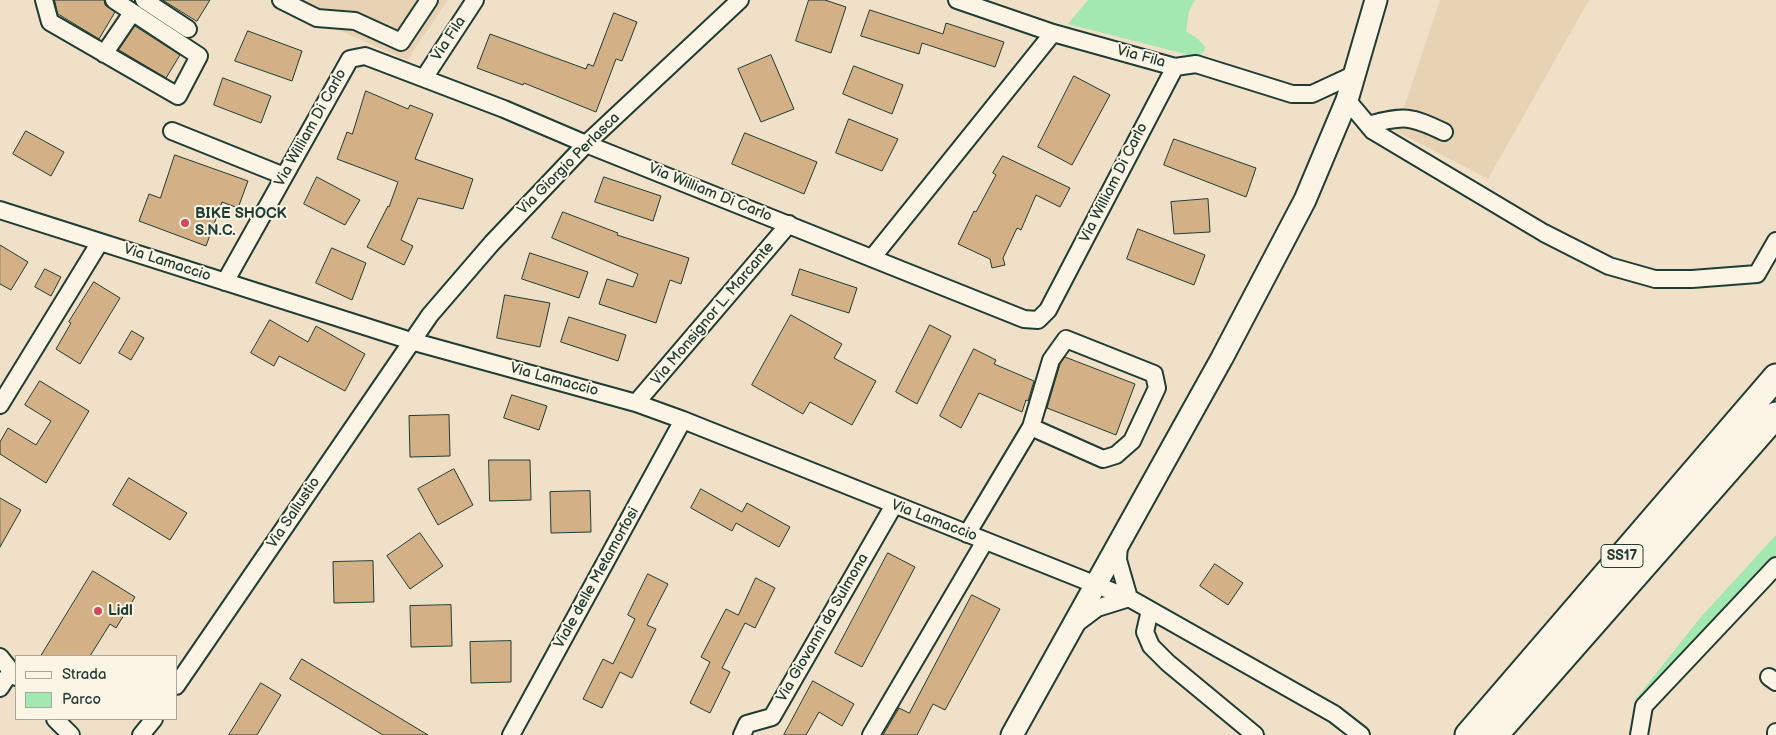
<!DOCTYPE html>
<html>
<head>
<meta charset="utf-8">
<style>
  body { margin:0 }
  #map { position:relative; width:1776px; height:735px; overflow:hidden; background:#f0e0c8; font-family:"Balsamiq Sans",sans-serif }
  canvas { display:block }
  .legend { position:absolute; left:15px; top:655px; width:162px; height:65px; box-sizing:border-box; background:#fcf5e5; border:1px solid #a4ab9e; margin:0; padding:6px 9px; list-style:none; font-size:15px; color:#1f3d34 }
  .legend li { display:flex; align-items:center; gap:10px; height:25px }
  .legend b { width:25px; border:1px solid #a4ab9e }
</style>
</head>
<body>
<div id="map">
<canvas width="1776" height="735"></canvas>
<ul class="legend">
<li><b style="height:6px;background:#fcf5e5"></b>Strada</li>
<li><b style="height:14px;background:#a3e7b1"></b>Parco</li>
</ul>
</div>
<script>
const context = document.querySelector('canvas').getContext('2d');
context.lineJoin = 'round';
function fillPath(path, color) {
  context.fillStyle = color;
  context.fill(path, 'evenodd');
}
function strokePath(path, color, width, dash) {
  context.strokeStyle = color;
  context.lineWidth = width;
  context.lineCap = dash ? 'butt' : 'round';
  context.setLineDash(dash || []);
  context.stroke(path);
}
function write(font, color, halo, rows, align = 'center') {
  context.font = font + ' "Balsamiq Sans",sans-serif';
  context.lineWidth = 4;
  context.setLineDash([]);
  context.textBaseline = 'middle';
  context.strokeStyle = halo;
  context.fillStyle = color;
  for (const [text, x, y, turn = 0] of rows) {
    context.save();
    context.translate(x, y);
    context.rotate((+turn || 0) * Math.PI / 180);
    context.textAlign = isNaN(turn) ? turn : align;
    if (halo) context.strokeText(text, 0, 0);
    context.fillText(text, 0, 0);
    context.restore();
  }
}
fillPath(new Path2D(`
  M269,0H448L407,60Z
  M1440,0H1589L1488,179L1396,131Z`), '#e8d2b4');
fillPath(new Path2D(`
  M1088,0H1195L1189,11L1186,31L1198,39L1205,47L1204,52L1197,57L1068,24Z
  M1776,535V558L1645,698L1635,700L1700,618Z`), '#a3e7b1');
const building = new Path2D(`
  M55,0H104L105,5L115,12L99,39L58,14Z
  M163,0H210L197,21Z
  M809,0H825L846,7L831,53L796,41Z
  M870,10L943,34L946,23L1004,42L995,67L922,43L919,54L861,36Z
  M614,13L637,22L622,61L616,59L596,112L524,83L523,85L477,68L490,34L586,69L588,64L593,66Z
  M135,26L180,55L166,78L119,50Z
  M248,31L302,51L292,81L235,61Z
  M771,55L794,109L761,122L738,69Z
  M854,66L903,85L892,114L843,94Z
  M1074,76L1110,95L1072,165L1038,147Z
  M223,78L271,96L261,123L214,105Z
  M366,91L408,109L410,105L433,114L415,159L473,179L463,209L418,198L401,240L413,246L404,265L367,247L388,206L389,207L398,182L337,159L347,132L352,134Z
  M849,119L898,139L882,171L836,153Z
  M26,131L64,152L51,176L13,154Z
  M745,133L817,162L804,194L732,164Z
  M1174,139L1256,168L1246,197L1164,165Z
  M175,155L248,181L238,208L222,202L206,246L139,221L149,194L160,198Z
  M1003,156L1070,188L1060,207L1036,195L1021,230L1017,228L1003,258L1005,265L992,268L990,259L958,244L974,211L976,212L996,175L993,173Z
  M317,177L360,200L345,225L304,204Z
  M604,177L661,196L653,221L595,202Z
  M1208,199L1210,232L1174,234L1171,202Z
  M563,212L618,233L617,235L689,258L681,284L670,280L656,323L599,304L607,279L633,287L638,274L552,238Z
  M1138,229L1205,255L1194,285L1127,259Z
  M0,245L28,262L11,290L0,284Z
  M332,248L366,263L352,300L316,283Z
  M530,253L588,272L579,298L522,279Z
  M45,269L61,277L51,296L35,287Z
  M800,269L857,288L849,313L792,295Z
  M94,282L120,298L80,364L56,349L71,323L69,322Z
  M505,295L550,303L540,347L497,338Z
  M791,315L842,344L834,358L876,381L852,425L810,402L803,414L752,385Z
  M569,317L626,335L618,361L561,342Z
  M270,320L308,342L316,326L365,354L345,391L279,356L274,366L251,353Z
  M930,325L951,336L917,404L896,392Z
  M132,331L144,338L131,360L119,353Z
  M974,349L996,360L994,364L1034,381L1028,401L1026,400L1022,412L979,393L961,428L940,416Z
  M1065,357L1135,384L1116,435L1047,408L1060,364Z
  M40,381L89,411L46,483L0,454V442L8,428L36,445L51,421L25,405Z
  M512,395L547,406L539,430L504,418Z
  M449,415L450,456L410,457L409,416Z
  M489,460H530L531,500L490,501Z
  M454,469L473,505L438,525L418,489Z
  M129,478L187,513L170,540L113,505Z
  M701,489L742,512L747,503L790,527L779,547L736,523L732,531L691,508Z
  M590,491L591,532L551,533L550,492Z
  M0,498L21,510L0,547Z
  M420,533L443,566L410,589L387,556Z
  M888,553L915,567L862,667L835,653Z
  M373,561L374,602L334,603L333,562Z
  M1215,564L1243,583L1228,605L1200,586Z
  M93,571L135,597L116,628L110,624L90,656H41Z
  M648,574L668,584L647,625L656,629L632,678L620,672L602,708L583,699L603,659L613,664L635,619L628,615Z
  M756,578L775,588L755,628L745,623L722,668L730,672L710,713L690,703L710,662L701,657L726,609L738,615Z
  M972,595L1000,609L945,710L933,704L917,735H883L899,708L909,713Z
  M451,605L452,646L411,647L410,606Z
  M511,641V682L471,683L470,642Z
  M302,659L428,735H383L290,679Z
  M813,681L854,704L842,726L819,712L806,735H784Z
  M261,683L281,695L257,735H229Z`);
fillPath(building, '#d4b086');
strokePath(building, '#1f3d34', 1);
const minor = new Path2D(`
  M44,0L50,22L178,96L199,56L114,0
  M144,0L188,29
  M281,0L317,18L355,21L401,42L429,0
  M957,0L1053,33L1175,67L1196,64L1292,94H1312L1353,75
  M104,54L132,13
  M424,78L475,0
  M1347,100L1373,131L1544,233L1609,266L1655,279H1692L1757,274L1776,241
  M1368,125C1404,115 1411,116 1444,132
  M172,131L284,176
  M0,210L411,341L636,403L683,420L1129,598L1334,714L1361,735
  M872,258L1053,33
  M225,282L350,59L365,56L504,109L586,144L1024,319L1038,320L1048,310L1175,67
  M636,403L789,224
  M0,405L100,242
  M967,534L1031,427L1103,459L1116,455L1132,441L1157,388L1154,374L1066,339L1051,360L1031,427
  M1119,542L1118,560L1129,598
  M1150,610L1145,632L1151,646L1168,663L1255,735
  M1077,623L1097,608L1129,598
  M0,657L16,677
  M1769,677L1776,682
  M176,686L430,315L492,243L586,144L740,0
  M0,688L11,671
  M55,719L71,735
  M141,735L154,719
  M511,735L683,420
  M742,735L747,724L772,717L894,505
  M871,735L985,541
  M1639,735L1644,706L1776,566
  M1776,735V732`);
const major = new Path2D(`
  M1012,735L1222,358L1305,200L1347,100L1376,0`);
const highway = new Path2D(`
  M1468,735L1776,377
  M1495,735L1776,415`);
strokePath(minor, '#1f3d34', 20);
strokePath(major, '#1f3d34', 25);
strokePath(highway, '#1f3d34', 29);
strokePath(minor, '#fcf5e5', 16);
strokePath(major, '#fcf5e5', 21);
strokePath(highway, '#fcf5e5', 25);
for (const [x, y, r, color] of [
  [185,223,5,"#d1495b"],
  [98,611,5,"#d1495b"]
]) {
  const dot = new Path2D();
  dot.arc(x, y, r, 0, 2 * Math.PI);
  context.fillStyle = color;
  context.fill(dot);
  strokePath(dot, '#fcf5e5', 2);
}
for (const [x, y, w] of [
  [1622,556,42]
]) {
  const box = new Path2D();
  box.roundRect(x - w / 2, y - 11.5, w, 23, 4);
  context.fillStyle = '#fcf5e5';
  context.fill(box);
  strokePath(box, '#1f3d34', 1);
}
write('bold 14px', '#1f3d34', null, [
  ["SS17",1622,556]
]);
write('15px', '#1f3d34', '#fcf5e5', [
  ["Via Fila",449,39,-57],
  ["Via Fila",1141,57,15],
  ["Via William Di Carlo",311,128,-61],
  ["Via Giorgio Perlasca",569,164,-45],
  ["Via William Di Carlo",1114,183,-63],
  ["Via William Di Carlo",710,193,22],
  ["Via Lamaccio",167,263,18],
  ["Via Monsignor L. Marcante",713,314,-50],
  ["Via Lamaccio",554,380,15],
  ["Via Sallustio",294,513,-56],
  ["Via Lamaccio",934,521,21],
  ["Viale delle Metamorfosi",597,578,-61],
  ["Via Giovanni da Sulmona",823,628,-60]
]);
write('bold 15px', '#1f3d34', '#fcf5e5', [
  ["BIKE SHOCK",195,214],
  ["S.N.C.",195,231],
  ["Lidl",108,611]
], 'left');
</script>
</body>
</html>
